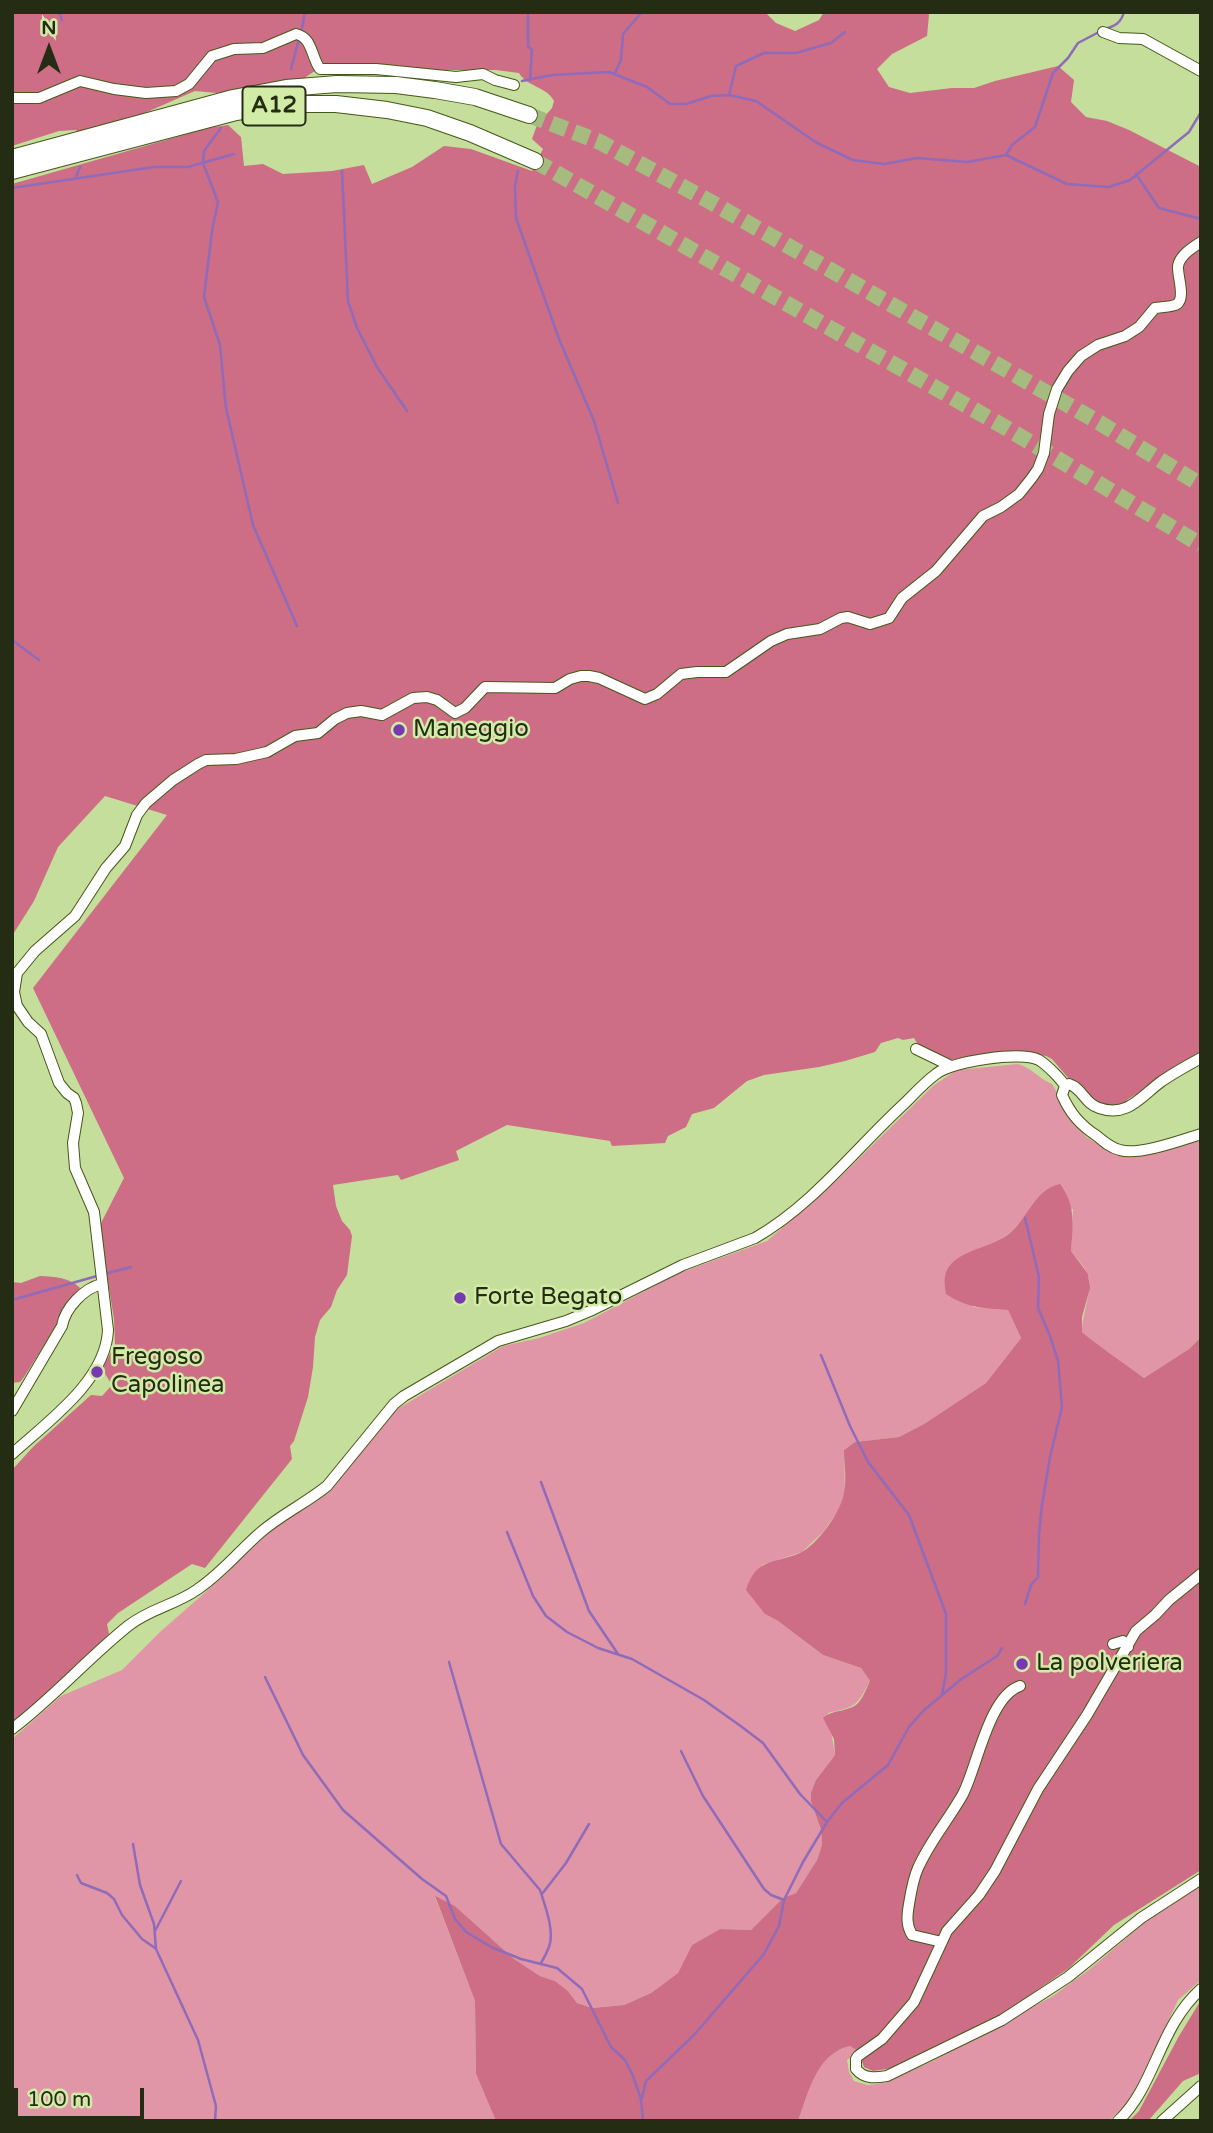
<!DOCTYPE html>
<html>
<head>
<meta charset="utf-8">
<style>
  body { margin:0 }
  #map { position:relative; width:1213px; height:2133px; overflow:hidden; background:#c5de9b; font-family:"Varela Round",sans-serif }
  canvas { display:block }
  .frame { position:absolute; inset:0; border:14px solid #242d13; pointer-events:none }
  .north { position:absolute; left:14px; top:14px; width:70px; height:70px; -webkit-text-stroke:5px #d2eba7; paint-order:stroke; rotate:0deg; font-size:19px; font-weight:700; line-height:28px; text-align:center; color:#242d13 }
  .north::after { content:''; display:block; margin:auto; width:24px; height:32px; background:#242d13; clip-path:polygon(50% 0,100% 100%,50% 72%,0 100%) }
  .scale { position:absolute; left:14px; top:2088px; width:130px; height:32px; box-sizing:border-box; border:4px solid #242d13; border-top:0; padding-left:9px; font-size:21px; line-height:24px; white-space:nowrap; color:#242d13; -webkit-text-stroke:5px #d2eba7; paint-order:stroke }
</style>
</head>
<body>
<div id="map">
<canvas width="1213" height="2133"></canvas>
<div class="frame"></div>
<div class="north">N</div>
<div class="scale">100 m</div>
</div>
<script>
const context = document.querySelector('canvas').getContext('2d');
context.lineJoin = 'round';
function fillPath(path, color) {
  context.fillStyle = color;
  context.fill(path, 'evenodd');
}
function strokePath(path, color, width, dash) {
  context.strokeStyle = color;
  context.lineWidth = width;
  context.lineCap = dash ? 'butt' : 'round';
  context.setLineDash(dash || []);
  context.stroke(path);
}
function write(font, color, halo, rows, align = 'center') {
  context.font = font + ' "Varela Round",sans-serif';
  context.lineWidth = 5;
  context.setLineDash([]);
  context.textBaseline = 'middle';
  context.strokeStyle = halo;
  context.fillStyle = color;
  for (const [text, x, y, turn = 0] of rows) {
    context.save();
    context.translate(x, y);
    context.rotate((+turn || 0) * Math.PI / 180);
    context.textAlign = isNaN(turn) ? turn : align;
    if (halo) context.strokeText(text, 0, 0);
    context.fillText(text, 0, 0);
    context.restore();
  }
}
fillPath(new Path2D(`
  M1018,1064C1032,1068 1038,1078 1052,1084L1073,1120L1086,1137L1118,1155L1128,1156L1201,1138V1337L1189,1349L1144,1378C1123,1362 1101,1349 1082,1332C1082,1315 1093,1288 1088,1275C1085,1267 1076,1258 1071,1251L1073,1209L1021,1221L1011,1232L1000,1240L973,1307L1008,1310L1021,1338L986,1383L924,1424L899,1437L855,1442L844,1450L845,1491L841,1506L824,1531L802,1552L762,1565L765,1614L778,1621L823,1655L861,1668L870,1681C856,1707 857,1706 828,1713L835,1755L816,1780L811,1801L821,1830L822,1845L817,1860L796,1893L783,1898L751,1930L720,1929L692,1945L678,1973L651,1993L624,2005L592,2008L577,2003L568,1991L555,1981L540,1976L514,1959L455,1906L435,1897L475,2001L476,2074L496,2121H12V1739L61,1696L122,1670L160,1632L225,1575L262,1536L294,1512L329,1492L394,1411L503,1346L539,1338L584,1323L679,1273L767,1241L838,1179L934,1085L957,1070Z
  M1201,1885V1980L1178,2000L1138,2086L1128,2102L1109,2121H798C809,2092 816,2054 850,2046L859,2051L847,2060L849,2072L854,2081L868,2085L885,2083L933,2061L1053,1996L1090,1969L1151,1917Z`), '#e196a7');
fillPath(new Path2D(`
  M12,12H765L776,23L795,31L819,20L824,12H927L929,15L927,36L892,54L877,69L889,87L910,93L952,88H974L995,81L1058,66L1074,80L1071,102L1086,117L1107,121L1129,130L1201,167V1001L1199,1004L1201,1007V1056L1128,1099L1121,1108L1096,1103L1077,1082L1069,1079L1052,1059L1046,1056L1031,1054L958,1060L942,1059L918,1045L914,1038L903,1040L898,1038L881,1043L875,1052L845,1061L819,1067L764,1075L747,1081L714,1108L692,1114L686,1127L668,1136L665,1143L612,1146L610,1141L507,1125L456,1151L459,1160L401,1180L398,1175L333,1185L336,1206L342,1221L350,1230L352,1236L347,1275L337,1290L331,1307L320,1320L315,1337L313,1367L308,1397L294,1441L290,1446L292,1459L205,1568L192,1564L118,1613L107,1624L109,1634L12,1725V1470L33,1447L91,1395L102,1396L112,1385L102,1369L115,1344L114,1319L99,1227L124,1178L33,988L167,815L105,796L58,847L34,901L12,936V184L208,128L228,125L241,137L244,166L263,164L283,174L332,171L364,165L372,184L412,167L444,146L471,149L532,171L543,149L532,139L537,125L552,108L554,101C546,86 527,87 519,73L496,70H436L391,65L325,64L300,81L217,93L195,91L124,122L81,135L76,130L59,131L12,146Z
  M1060,1184C1076,1205 1073,1226 1071,1251L1088,1274L1090,1288L1082,1317V1332C1102,1349 1123,1362 1144,1378L1189,1349L1201,1337V1870L1114,1925L1069,1968L998,2017L893,2068L873,2071L864,2067L858,2051L850,2046C816,2054 809,2092 798,2121H496L476,2074L475,2001L435,1896L455,1906L514,1959L540,1976L555,1981L568,1991L577,2003L592,2008L624,2005L651,1993L678,1973L692,1945L720,1929L751,1930L783,1898L796,1893L817,1860L822,1845L821,1830L811,1801V1793L816,1780L835,1755L834,1739L823,1718C833,1709 851,1712 859,1702C864,1696 867,1687 870,1681L861,1668L823,1655L778,1621L765,1614L746,1590C756,1558 773,1564 800,1553C817,1545 841,1512 844,1493C847,1480 844,1464 844,1450L855,1442L899,1437L924,1424L986,1383L1021,1338L1008,1310C982,1308 968,1308 946,1294C944,1282 943,1272 952,1263C968,1248 993,1247 1010,1233C1028,1218 1035,1189 1060,1184Z
  M40,1276C55,1277 69,1277 80,1288L24,1377L20,1382L12,1383V1282L21,1283Z
  M1201,2000V2073L1183,2081L1148,2121H1129L1139,2111L1179,2036Z`), '#cd6d86');
strokePath(new Path2D(`
  M59,12L62,20
  M528,12V46L532,50L530,80
  M1105,29C1115,26 1121,23 1124,12
  M301,33L305,12
  M291,69L299,39
  M615,73L621,60L623,34L642,12
  M522,81L552,75L609,72L647,87L670,104H686L711,96L729,95L756,101L817,143L853,160L884,164L917,158L967,162L1006,155L1067,184L1109,187L1130,180L1189,132L1201,112
  M729,95L736,66L764,53H796L831,43L845,32
  M221,128L204,151L203,163L218,202L212,231L204,297L220,345L226,408L253,525L297,626
  M1006,155L1012,145L1035,127L1053,73L1068,58L1078,43L1099,32
  M342,171L348,301L357,328L377,367L407,411
  M518,171L515,186L516,218L559,339L594,421L618,503
  M1136,174L1159,208L1201,219
  M76,177L80,167
  M12,188L154,167H188L234,154
  M12,640L39,660
  M104,1274L131,1267
  M12,1300L97,1276
  M821,1355L850,1426L868,1462L909,1515L946,1614V1673L942,1695
  M541,1482L589,1611L618,1654
  M507,1532L533,1596L546,1616L567,1632L598,1648L632,1659L704,1700L742,1727L763,1743L800,1794L827,1822
  M1025,1604L1031,1585L1038,1577L1039,1534L1042,1505L1050,1457L1062,1407L1058,1361L1050,1336L1038,1308L1039,1277L1025,1218
  M449,1662L501,1844L540,1890C545,1906 555,1931 549,1947C547,1952 544,1958 541,1963
  M265,1677L303,1755L343,1810L422,1879L446,1896L455,1919L466,1932L491,1947L521,1959L557,1968L582,1989L611,2047L625,2060L633,2076L641,2099L643,2121
  M681,1751L703,1796L764,1889L771,1895L784,1900
  M133,1844L140,1885L154,1924L156,1949L198,2040L216,2106L215,2121
  M77,1875L81,1883L107,1893L114,1899L122,1915L142,1939L155,1948
  M542,1894L566,1863L589,1824
  M155,1931L181,1881
  M642,2098L646,2081L694,2035L764,1954L779,1926L784,1900L803,1862L827,1822L842,1803L888,1765L909,1727L923,1711L960,1680L997,1656L1002,1648
  M1199,2121L1201,2118`), '#906bba', 2.5);
strokePath(new Path2D(`
  M529,115L600,142L709,201L1100,423L1201,485
  M535,161L1008,429L1201,545`), '#a5bb80', 16, [16, 8]);
const minor = new Path2D(`
  M1103,32L1119,38L1143,39L1201,71
  M12,98H39L80,81L114,89L146,93L176,91L189,84L212,56L234,49L263,48L296,34C313,38 311,57 320,69H376L456,77L483,74L495,80L514,85
  M916,1049L951,1066
  M1065,1086L1062,1095C1070,1113 1080,1125 1097,1136C1104,1142 1111,1148 1120,1150C1138,1156 1182,1140 1201,1134
  M1065,1086L1069,1084C1082,1088 1085,1104 1099,1108C1128,1118 1141,1096 1162,1081C1174,1073 1188,1065 1201,1058
  M12,1411L62,1326C65,1308 84,1288 102,1284
  M12,1454C47,1422 106,1381 108,1330L94,1212L75,1168L73,1143L78,1113L76,1103L74,1098L67,1093L59,1083L41,1034L28,1022L17,1006L14,992L17,973L35,951L75,916L106,868L125,846L137,815L146,803L173,780L198,764L206,760L236,759L267,752L295,736L318,733L335,719L347,713L361,711L382,715L413,698L427,697L437,700L455,713L465,708L485,687L555,688L570,679L581,676H589L599,678L645,699L657,694L681,674L697,672H726L771,641L787,634L820,629L841,618L848,617L870,624L889,618L902,598L936,571L983,516L1001,507L1019,494L1031,479L1038,469L1044,453L1049,414L1057,389L1068,371L1081,356L1098,345L1125,336L1139,327L1155,308C1161,307 1173,307 1177,304C1186,298 1177,275 1178,266C1180,255 1192,248 1201,242
  M1201,1574L1169,1600L1155,1615L1136,1631L1087,1715L1038,1789L995,1871L979,1895L947,1931L914,2002L882,2039L858,2056L856,2059V2069C864,2079 875,2078 887,2076L1002,2020L1068,1977L1141,1918L1201,1879
  M1113,1644L1123,1641L1128,1647
  M12,1729C53,1698 87,1659 128,1626C151,1608 176,1605 198,1589C222,1573 240,1550 261,1532C282,1514 306,1503 327,1486L394,1404L404,1396L498,1341L566,1321L590,1311L683,1265L755,1238C813,1205 856,1148 905,1103C915,1093 925,1082 936,1074C953,1061 1020,1051 1039,1060C1047,1065 1061,1079 1065,1086
  M942,1942L912,1935C906,1925 907,1916 909,1904C911,1892 913,1879 918,1868C930,1841 949,1819 963,1794C977,1767 989,1696 1020,1686
  M1118,2121C1156,2085 1158,2028 1201,1989
  M1162,2121L1201,2086`);
const highway = new Path2D(`
  M12,158L233,98L286,88L337,84L396,85L435,90L475,97L529,115
  M12,171L236,112L288,104H336L387,110L427,118L470,133L535,161`);
strokePath(minor, '#455817', 12);
strokePath(highway, '#455817', 18);
strokePath(minor, '#fff', 10);
strokePath(highway, '#fff', 16);
for (const [x, y, r, color] of [
  [399,730,7,"#7739af"],
  [460,1298,7,"#7739af"],
  [97,1372,7,"#7739af"],
  [1022,1664,7,"#7739af"]
]) {
  const dot = new Path2D();
  dot.arc(x, y, r, 0, 2 * Math.PI);
  context.fillStyle = color;
  context.fill(dot);
  strokePath(dot, '#d2eba7', 2.5);
}
for (const [x, y, w] of [
  [274,106,63]
]) {
  const box = new Path2D();
  box.roundRect(x - w / 2, y - 19.5, w, 39, 5);
  context.fillStyle = '#d2eba7';
  context.fill(box);
  strokePath(box, '#242d13', 2);
}
write('bold 23px', '#242d13', null, [
  ["A12",274,106]
]);
write('24px', '#242d13', '#d2eba7', [
  ["Maneggio",413,730],
  ["Forte Begato",474,1298],
  ["Fregoso",111,1358],
  ["Capolinea",111,1386],
  ["La polveriera",1036,1664]
], 'left');
</script>
</body>
</html>
